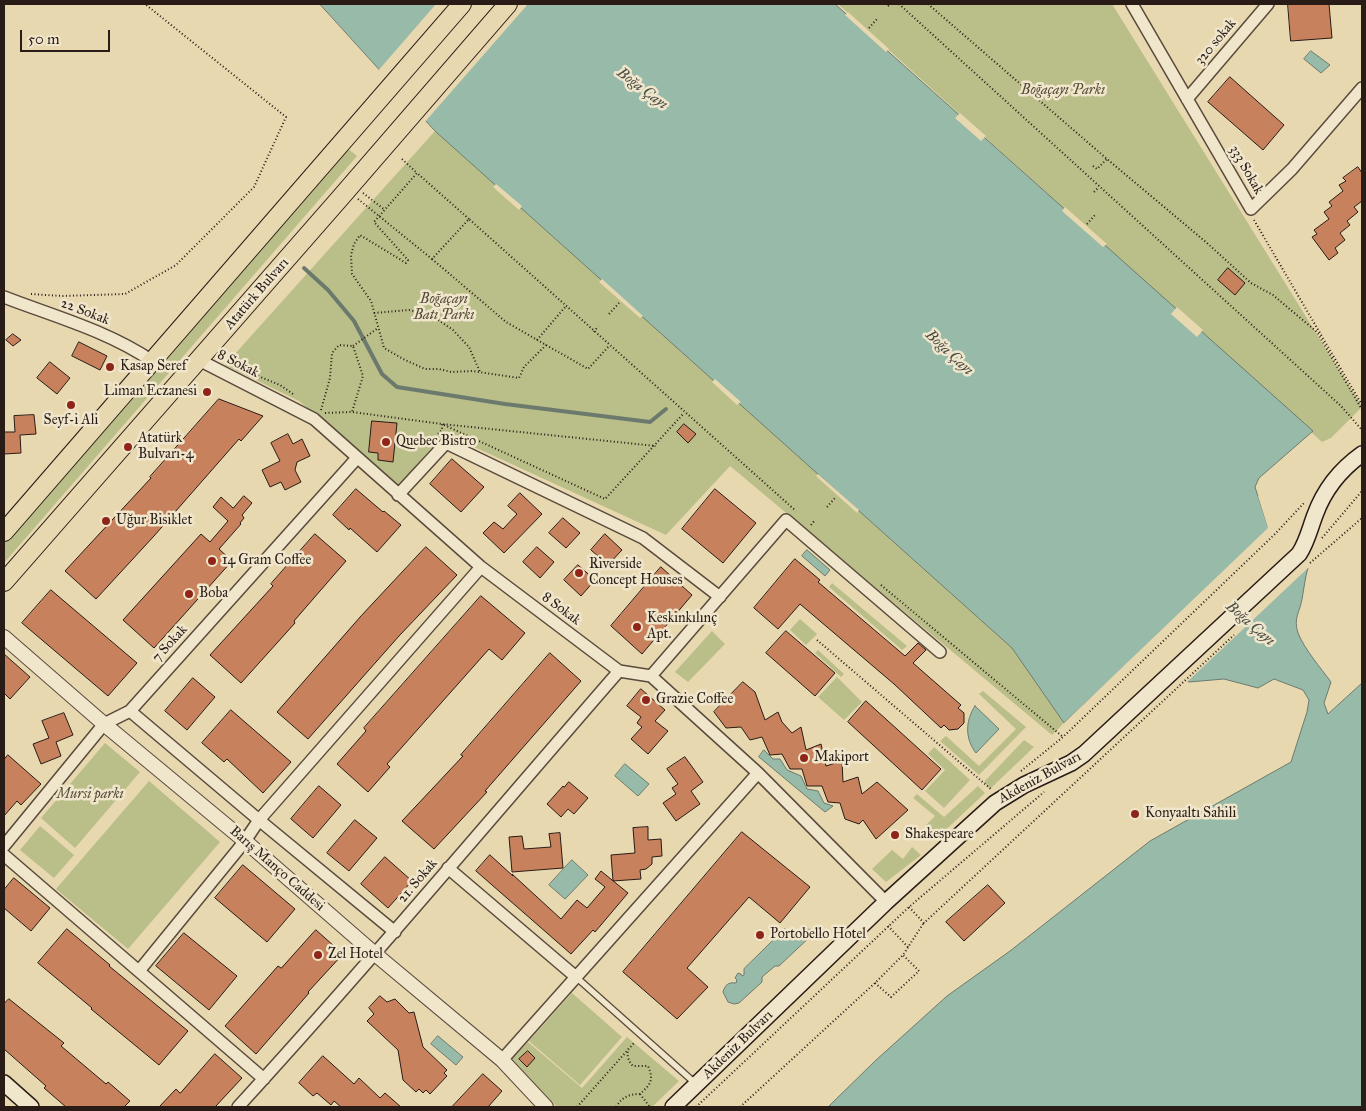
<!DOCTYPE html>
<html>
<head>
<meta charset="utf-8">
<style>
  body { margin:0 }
  #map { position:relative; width:1366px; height:1111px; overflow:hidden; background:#e8d8b0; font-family:"IM FELL Great Primer",serif }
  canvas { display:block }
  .frame { position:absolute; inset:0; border:5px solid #291b16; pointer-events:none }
  .scale { position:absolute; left:20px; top:30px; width:90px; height:22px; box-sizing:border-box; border:2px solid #291b16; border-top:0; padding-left:6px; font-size:15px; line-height:18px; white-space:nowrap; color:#291b16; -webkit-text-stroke:4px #f0e6cc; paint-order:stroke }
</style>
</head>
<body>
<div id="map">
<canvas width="1366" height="1111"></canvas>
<div class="frame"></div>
<div class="scale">50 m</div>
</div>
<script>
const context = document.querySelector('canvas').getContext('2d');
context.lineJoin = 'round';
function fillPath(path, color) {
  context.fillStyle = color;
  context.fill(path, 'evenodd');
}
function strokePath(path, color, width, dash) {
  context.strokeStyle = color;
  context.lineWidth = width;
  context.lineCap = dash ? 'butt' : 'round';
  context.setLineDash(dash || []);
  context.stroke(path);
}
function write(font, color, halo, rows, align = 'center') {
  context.font = font + ' "IM FELL Great Primer",serif';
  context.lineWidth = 5;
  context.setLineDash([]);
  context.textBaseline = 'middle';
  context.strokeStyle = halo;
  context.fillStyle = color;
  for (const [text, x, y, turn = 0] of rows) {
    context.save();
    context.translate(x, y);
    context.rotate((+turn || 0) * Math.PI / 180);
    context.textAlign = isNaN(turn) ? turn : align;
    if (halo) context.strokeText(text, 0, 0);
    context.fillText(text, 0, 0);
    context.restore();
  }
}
fillPath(new Path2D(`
  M838,4H1112L1362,407L1331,438L1322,442Z
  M435,131L1012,648L1064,723L1052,735L730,466L666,535L444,433L399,485L299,401L225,365Z
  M347,148L357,156L4,563V543Z
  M832,583L907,646L902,650L829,587Z
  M800,619L817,634L806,645L790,630Z
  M712,631L725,644L688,682L675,672Z
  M818,650L844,674L841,677L815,653Z
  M837,677L862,702L844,720L818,697Z
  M983,691L1026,727L979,775L940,741L946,736L979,766L1016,729L979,694Z
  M1024,740L1034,747L990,789L984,782Z
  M105,743L140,772L75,848L41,818Z
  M934,747L970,780L944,808L925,791L945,770L928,754Z
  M149,781L220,842L128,949L56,889Z
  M978,786L985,793L937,838L926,825L935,816L913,798L917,794L944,817Z
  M40,826L74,855L54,878L20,850Z
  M912,847L921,855L886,882L872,869L892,850L903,859Z
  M572,993L622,1037L580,1085L529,1041Z
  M627,1037L679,1081L652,1107H557L511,1059L528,1042L582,1088Z`), '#babe88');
const water = new Path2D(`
  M320,4H835L1313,431L1259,478L1255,487L1268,527L1308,568C1305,578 1304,588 1302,599C1300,612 1293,618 1298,633C1305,650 1320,667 1331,682L1324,703L1328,714L1362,683V1107H828L875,1061L947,996L1010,951L1150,841L1291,762L1307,712L1309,700L1303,690L1274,679L1258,688L1224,679L1189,682L1140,652L1064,723L1012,648L435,131Z
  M1311,51L1330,65L1321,73L1304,59Z
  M807,550L830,570L825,576L802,556Z
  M975,706L999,729L976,753C965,739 965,721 975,706Z
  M764,750L773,759H780L787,770L801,776L807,789L818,791L824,803L833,806L825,812L759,757Z
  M625,764L649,784L638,796L615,776Z
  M572,860L588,875L565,899L549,885Z
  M785,929C795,935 804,927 815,930L813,934L779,966H775L762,977V982L739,1003L734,1004L728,1002L723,992C725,985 728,982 736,983L737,980L735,978L738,973L741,974L742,976L744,975V969Z
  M438,1036L463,1057L456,1065L431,1044Z`);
fillPath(water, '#98baa8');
strokePath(water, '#6c7a6e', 1);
fillPath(new Path2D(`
  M436,4H528L424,123L377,72Z
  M848,12L889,49L886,52L845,15Z
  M960,113L986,136L981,141L955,118Z
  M496,184L522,206L519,210L493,187Z
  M1065,207L1107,244L1103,247L1062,211Z
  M602,279L643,316L640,318L599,282Z
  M1177,307L1203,330L1197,337L1171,314Z
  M715,379L741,402L737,405L712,382Z
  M818,474L859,510L857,513L816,476Z
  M1260,495L1270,526L1310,568H1308L1186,683L1140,655L1066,725H1062L1268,528L1258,496Z`), '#e8d8b0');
strokePath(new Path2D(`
  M304,268L328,290L354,321L382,374L397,387L505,404L650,422L666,409`), '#6c7a6e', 4);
const building = new Path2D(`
  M1288,4H1329L1332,38L1291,41Z
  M1230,77L1284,125L1263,150L1208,102Z
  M1358,167L1362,173V201L1354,207L1358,212L1347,221L1350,225L1340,233L1345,240L1335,248L1338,253L1329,260L1312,237L1317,234L1314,230L1329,219L1324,212L1332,206L1329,202L1343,191L1339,185L1346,181L1343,178Z
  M1228,268L1245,283L1235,295L1218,280Z
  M13,334L21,340L13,346L6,340Z
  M79,342L107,356L100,370L72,356Z
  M50,362L70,378L57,394L37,378Z
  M219,399L263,416L241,441L239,439L154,536L96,599L65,571L151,478L150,477Z
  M34,415L36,434L20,435L21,453L4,454V432H15L14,416Z
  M372,421L397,423L393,462L378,460V453L369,452Z
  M684,424L696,434L688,443L677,432Z
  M288,434L293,444L302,439L310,456L297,462L295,470L301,482L285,490L281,482L270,487L262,470L280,461L271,443Z
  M452,459L484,487L461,512L430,484Z
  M356,489L383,512L384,511L401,525L377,552L350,528L349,530L333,515Z
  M715,489L756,523L723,563L682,529Z
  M520,493L542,514L504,553L483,533L494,522L503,529L517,514L508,506Z
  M244,496L252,503L242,515L244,518L240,523L241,524L219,549L232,561L154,648L123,620L201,534L210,542L228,521L213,507L221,497L233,508Z
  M563,518L580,533L566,548L549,533Z
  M315,534L346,561L294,621L295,623L241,683L210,655L273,586L271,584Z
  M605,534L622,550L608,565L591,550Z
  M426,547L457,575L399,636L308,739L277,712L361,616Z
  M537,547L554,562L540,578L523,562Z
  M795,559L820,580L818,582L905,656L918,643L926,650L913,663L961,705L958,708L964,713V723L958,729L949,730L944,725L941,728L894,684L800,604L778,629L754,608Z
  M578,565L595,580L581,596L564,580Z
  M661,567L692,595L642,654L611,626Z
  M51,590L137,663L108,696L22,623Z
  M481,596L525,633L502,660L489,649L387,764L390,767L368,792L337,764L366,731L364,728Z
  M786,631L835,673L815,696L766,653Z
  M550,653L581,681L485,791L487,792L434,849L402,821L463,756L461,755Z
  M4,654L30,677L10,699L4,693Z
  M193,678L215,697L187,730L165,711Z
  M743,682L755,692L765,720L778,712L782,722L792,733L801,727L806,750L821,744L826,766L842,761L843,782L858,777L862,794L877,782L908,810L876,839L863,820L859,824L845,819L840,803L828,802L822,786H807L802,769H790L782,754L770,755L762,737L750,740L741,727L726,728L714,712Z
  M641,689L665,710L655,721L668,731L648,754L631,739L642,727L637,723L641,717L627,706Z
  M866,701L941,769L922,790L848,722Z
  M231,710L291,762L263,793L227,759L224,762L202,743Z
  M64,713L73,735L56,742L61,756L41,764L33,744L49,738L42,721Z
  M8,755L41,784L21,805L17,801L4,816V760Z
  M685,757L703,782L691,791L700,804L676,821L663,803L676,794L672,788L678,784L667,769Z
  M569,782L588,798L574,814L568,809L561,817L547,804L563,786L564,787Z
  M319,786L341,805L313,838L291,819Z
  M355,820L377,838L349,871L327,853Z
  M648,827V840L661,839L662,856L652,857V864L646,869L640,870L641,879L613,881L611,855L635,853L633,828Z
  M742,832L810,887L780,923L749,897L687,968L708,987L677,1019L623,972Z
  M560,833L563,868L512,872L509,837L522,836L524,849L551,847L549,834Z
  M490,855L513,876L512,874L561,919L577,900L587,908L605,887L595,879L601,871L628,893L595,932L593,930L571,954L476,871Z
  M385,857L412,881L388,908L361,884Z
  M243,865L295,909L267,942L215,898Z
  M14,878L50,908L31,931L4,908V890Z
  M988,885L1005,903L964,941L946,922Z
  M67,929L110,965L109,966L188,1031L159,1065L91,1009L92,1008L38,963Z
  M316,930L343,954L308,992L309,993L256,1054L225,1026L278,966L281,968Z
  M184,933L237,976L209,1010L156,966Z
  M380,996L387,1002L395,999L409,1013L414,1012L423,1047L447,1070L444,1073L447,1076L430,1094L426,1090L423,1093L419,1089L416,1092L403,1080L398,1050L367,1021L374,1014L369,1008Z
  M9,999L64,1043L61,1046L106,1084L108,1082L130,1101L124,1107H66L44,1088L46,1086L4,1049V1004Z
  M528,1051L535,1058L527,1067L519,1059Z
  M215,1054L242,1078L215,1107H159L176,1089L180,1093Z
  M323,1056L354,1084L359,1078L380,1098L385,1093L401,1107H341L334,1101L331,1105L317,1093L313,1096L299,1083Z
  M483,1074L502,1091L488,1107H452Z`);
fillPath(building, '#c7825d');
strokePath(building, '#291b16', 1);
const service = new Path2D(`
  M576,977L695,1083`);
const minor = new Path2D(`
  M1132,4L1251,209L1292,169L1362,88
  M1187,99L1268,4
  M4,297C53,316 108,331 152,361
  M199,360L314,419L481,567L619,671L651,676L758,773L886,902
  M398,495L446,443L643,538L720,597
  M651,676L786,520L940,652
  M130,711L259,820L395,932
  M4,846L104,724L130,711L357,458
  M4,855L264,1079
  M448,868L576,977
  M139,971L245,841L259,820L481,567
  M502,1060L758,773
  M238,1107C368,965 492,817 619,671`);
const tertiary = new Path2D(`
  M4,637L104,724L245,841L375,954L502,1060L546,1107`);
const secondary = new Path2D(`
  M4,1083L31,1107
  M673,1107L886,902L995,803L1024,785L1071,763L1084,754L1299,554C1307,542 1310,528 1315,515C1324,490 1341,469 1362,454`);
const primary = new Path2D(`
  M4,532L462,4
  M4,582L341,197L508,4`);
strokePath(service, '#594a3c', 8);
strokePath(minor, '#594a3c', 14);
strokePath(tertiary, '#594a3c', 16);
strokePath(secondary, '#291b16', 18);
strokePath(primary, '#291b16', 20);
strokePath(new Path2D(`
  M899,4L1341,406L1362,430
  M928,4L1107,159L1207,243L1251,283L1273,295L1317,332L1361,408
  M888,6L890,4
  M869,28L877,19
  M402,159L417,173
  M1093,166L1097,169L1107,159
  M1094,192L1099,187
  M363,193L385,210
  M358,199L432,259L469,219L796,511
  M469,219L417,173L374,222L408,260L406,263L360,235L354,244L351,255L352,274L371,301L384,348L403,359L425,369H439L451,372L472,371L519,378L524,367L546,345
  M1254,220L1362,405
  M1087,224L1095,215
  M432,259L506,322L588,369L609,346
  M31,294L62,296L125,294L176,265L254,187L286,117L145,4
  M374,313L409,310L431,315L453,330L469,347L480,372
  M609,314L619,303
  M594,332L598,326
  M537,340L566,306
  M353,346L378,328
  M258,376L280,385L293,394
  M321,410L330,378L332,353L339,345L353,346L363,376L352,412
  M325,413L352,412L442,424L656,446
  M438,434L442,430V424L605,499L684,413
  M827,507L835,498
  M811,525L815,520
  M1322,538L1362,491
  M1310,563L1362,518
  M881,585L1063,737
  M817,640L992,790
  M1021,771L1063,737L1275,534L1304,503
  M909,907L924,923L1234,635
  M888,926L908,947
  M875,983L891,997L919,971L903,955
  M640,1094L650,1107
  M577,1107L634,1043
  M616,1107C622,1097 629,1094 640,1094C651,1084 654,1080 648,1066H633C628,1061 627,1056 628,1049
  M696,1107L909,907L1044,792
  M740,1107L875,983L903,955L923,924`), '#291b16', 2, [1, 2.5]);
strokePath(service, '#f0e6cc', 5.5);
strokePath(minor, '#f0e6cc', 11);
strokePath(tertiary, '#f0e6cc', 14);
strokePath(secondary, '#f0e6cc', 15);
strokePath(primary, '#e8d8b0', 18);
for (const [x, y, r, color] of [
  [110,367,5,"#8f2418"],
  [207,392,5,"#8f2418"],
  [71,405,5,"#8f2418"],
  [386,442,5,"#8f2418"],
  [128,447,5,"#8f2418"],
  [106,521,5,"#8f2418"],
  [212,561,5,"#8f2418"],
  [579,573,5,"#8f2418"],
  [189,594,5,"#8f2418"],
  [637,627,5,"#8f2418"],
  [646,700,5,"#8f2418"],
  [804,758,5,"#8f2418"],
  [1135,814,5,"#8f2418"],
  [895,835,5,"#8f2418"],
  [760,935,5,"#8f2418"],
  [318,955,5,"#8f2418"]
]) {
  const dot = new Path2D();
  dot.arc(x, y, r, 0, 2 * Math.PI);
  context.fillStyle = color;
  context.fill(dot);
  strokePath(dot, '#f0e6cc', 2);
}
write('14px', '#291b16', '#f0e6cc', [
  ["320 sokak",1216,42,-50],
  ["333 Sokak",1246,170,60],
  ["Atatürk Bulvarı",257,294,-49],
  ["22 Sokak",85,312,21],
  ["8 Sokak",238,364,27],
  ["8 Sokak",561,609,37],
  ["7 Sokak",170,644,-48],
  ["Akdeniz Bulvarı",1040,778,-29],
  ["Barış Manço Caddesi",277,869,41],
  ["21. Sokak",418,881,-50],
  ["Akdeniz Bulvarı",738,1045,-44]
]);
write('italic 14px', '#544c38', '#f0e6cc', [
  ["Boğaçayı Parkı",1063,91],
  ["Boğaçayı",444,300],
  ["Batı Parkı",444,316],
  ["Mursi parkı",90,795]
]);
write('14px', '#291b16', '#f0e6cc', [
  ["Kasap Seref",120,367],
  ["Liman Eczanesi",197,392,"right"],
  ["Seyf-i Ali",71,421,"center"],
  ["Atatürk",138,439],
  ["Bulvarı-4",138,455],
  ["Quebec Bistro",396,442],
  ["Uğur Bisiklet",116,521],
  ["14 Gram Coffee",222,561],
  ["Riverside",589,565],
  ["Concept Houses",589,581],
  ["Boba",199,594],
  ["Keskinkılınç",647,619],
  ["Apt.",647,635],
  ["Grazie Coffee",656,700],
  ["Makiport",814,758],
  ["Konyaaltı Sahili",1145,814],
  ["Shakespeare",905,835],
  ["Portobello Hotel",770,935],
  ["Zel Hotel",328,955]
], 'left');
write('italic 15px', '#4a4b42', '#f0e6cc', [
  ["Boğa Çayı",642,89,37],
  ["Boğa Çayı",949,353,43],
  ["Boğa Çayı",1250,624,41]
]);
</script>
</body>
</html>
